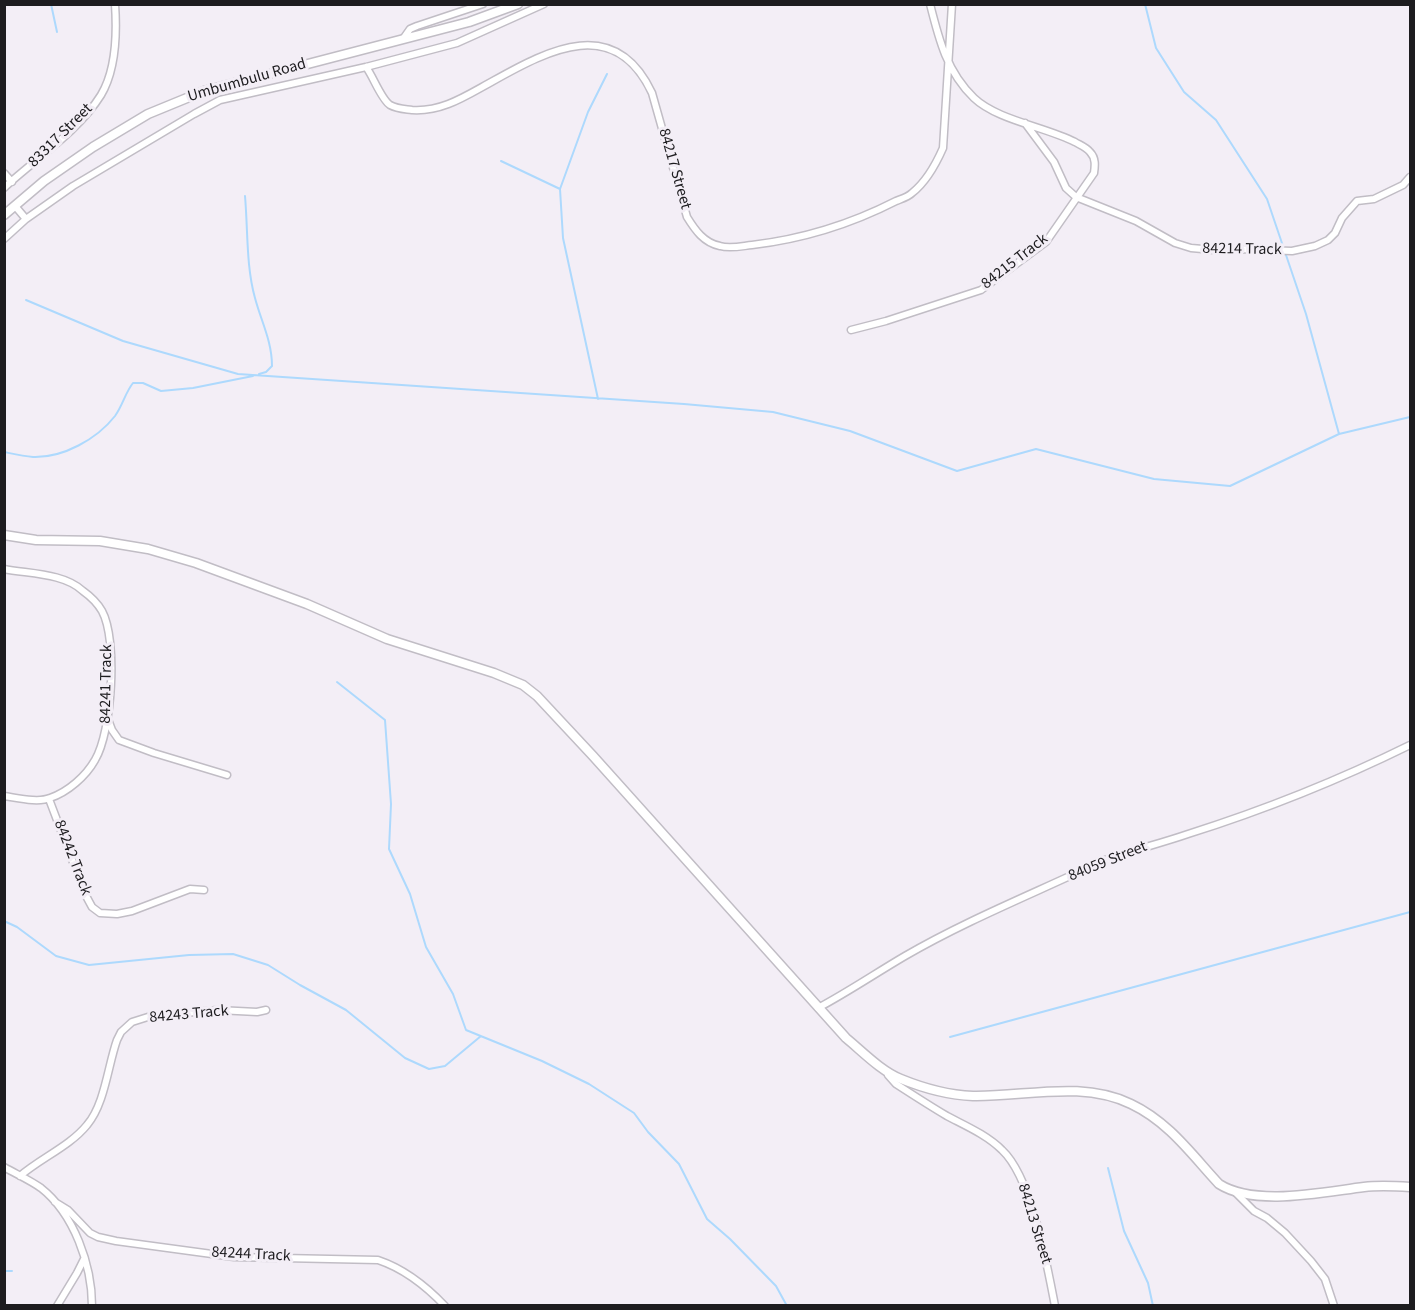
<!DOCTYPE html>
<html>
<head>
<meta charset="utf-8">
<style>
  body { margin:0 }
  #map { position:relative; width:1415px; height:1310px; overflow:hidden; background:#f3eef6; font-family:"Source Sans 3",sans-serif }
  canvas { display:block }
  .frame { position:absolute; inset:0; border:6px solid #1d1c1f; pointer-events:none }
</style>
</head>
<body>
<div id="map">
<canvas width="1415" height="1310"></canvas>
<div class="frame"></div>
</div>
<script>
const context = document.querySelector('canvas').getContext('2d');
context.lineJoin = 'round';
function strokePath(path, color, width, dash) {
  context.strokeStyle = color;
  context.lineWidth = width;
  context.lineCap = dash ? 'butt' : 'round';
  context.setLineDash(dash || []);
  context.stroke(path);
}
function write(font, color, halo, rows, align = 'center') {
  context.font = font + ' "Source Sans 3",sans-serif';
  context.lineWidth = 6;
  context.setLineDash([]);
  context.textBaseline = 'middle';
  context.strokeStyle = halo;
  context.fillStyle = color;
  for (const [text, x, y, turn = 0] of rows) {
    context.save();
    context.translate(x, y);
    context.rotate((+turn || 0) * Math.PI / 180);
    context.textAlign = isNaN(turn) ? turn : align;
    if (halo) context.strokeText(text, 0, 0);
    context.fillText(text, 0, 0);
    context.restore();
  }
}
strokePath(new Path2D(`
  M51,4L57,32
  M1145,4L1156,48L1184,92L1216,120L1267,199L1306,314L1339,434
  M501,161L560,189
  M245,196C248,230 246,266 255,298C261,321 272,341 272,366L266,372L259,374
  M26,300L123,341L238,374L684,404L773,412L850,431L957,471L1036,449L1154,479L1230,486L1339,434L1410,417
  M598,399L563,238L560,189L588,112L607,74
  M4,452C14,454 23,456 33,457C63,458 97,439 115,416C123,405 125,393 133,383H143L161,391L193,388L253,376
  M337,682L385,720L391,804L389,849L410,894L426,947L453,994L466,1030L542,1061L589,1084L634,1113L648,1132L679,1164L707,1219L730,1239L776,1286L787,1306
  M4,921L17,927L56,956L89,965L189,955L233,954L268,965L300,985L346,1010L405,1058L429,1069L445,1066L481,1036
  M950,1037L1410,912
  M1108,1168L1124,1231L1148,1283L1153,1306
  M4,1271H12`), '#add9fd', 2);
const street = new Path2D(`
  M403,39L410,29L417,26L483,4
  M366,67C373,76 381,99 390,105C397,109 405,109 412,110C443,112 467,95 493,81C550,49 615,15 652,93L687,217C695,230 704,243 720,246C730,249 742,246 752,245C803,239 851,224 896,201C901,199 908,197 912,193C926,182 936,164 943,148L952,4
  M1025,123L1054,162L1066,188L1076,197L1136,221L1175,243L1191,248L1214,250L1237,249L1292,251L1315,246L1328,240L1335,233L1342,218L1357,201L1374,199L1403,185L1410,177
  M4,173L12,182
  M4,188C35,159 78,132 101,95C116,70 117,33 115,4
  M15,206L26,219
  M4,239L26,219L73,186L194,114L220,100L366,67L457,43L544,4
  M851,330L886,321L981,290L1046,242L1094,173C1095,166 1096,158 1090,152C1086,147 1080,145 1075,142C1046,127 997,120 974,98C947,72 939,40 930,4
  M4,569C29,574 64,573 83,591C90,596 98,604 102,611C118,640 112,732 95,760C86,776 68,792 50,798C38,803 18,798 4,796
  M109,722L112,730L119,740L154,753L227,775
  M49,799L85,894L92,907L100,913L117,914L132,911L190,889L204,890
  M818,1008C848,992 876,973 905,956C967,920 1035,893 1100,862C1129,851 1159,844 1188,834C1264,810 1339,780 1410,745
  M888,1075L896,1084C913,1095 930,1106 947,1116C966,1126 987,1135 1002,1150C1032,1178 1047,1265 1055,1306
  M4,1167C16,1174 30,1180 41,1188C74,1214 92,1265 92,1306
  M20,1176C41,1158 70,1146 87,1125C105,1104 108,1065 117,1040L121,1032L132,1022L151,1016L218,1010L257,1012L266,1010
  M1236,1193L1254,1211L1267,1218L1285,1233L1311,1261L1325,1279L1334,1306
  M55,1202L68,1210L90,1233L98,1237L116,1241L234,1257L378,1260C405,1269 426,1286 445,1306
  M57,1306L77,1273L84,1259`);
const secondary = new Path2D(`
  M4,215L44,181L93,147L148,114L204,91L469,22L518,4
  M4,535L36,540L100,541L148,549L196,563L307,604L387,639L494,673L523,685L537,696L593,756L846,1038C863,1052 881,1071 901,1079C923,1088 949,1095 973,1096C1025,1097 1081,1080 1131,1104C1169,1122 1192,1155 1219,1184C1255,1207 1323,1192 1364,1187C1380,1185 1395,1186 1410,1187`);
strokePath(street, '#c1bdc5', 9);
strokePath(secondary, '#c1bdc5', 11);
strokePath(street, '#fff', 6);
strokePath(secondary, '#fff', 8);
write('16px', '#1d1c1f', '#f3eef6', [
  ["Umbumbulu Road",247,81,-16],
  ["83317 Street",61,136,-45],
  ["84217 Street",674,169,74],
  ["84214 Track",1242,250,1],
  ["84215 Track",1015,262,-38],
  ["84241 Track",107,684,-89],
  ["84242 Track",72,858,69],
  ["84059 Street",1108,862,-22],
  ["84243 Track",189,1015,-5],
  ["84213 Street",1034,1224,73],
  ["84244 Track",251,1255,3]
]);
</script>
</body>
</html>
